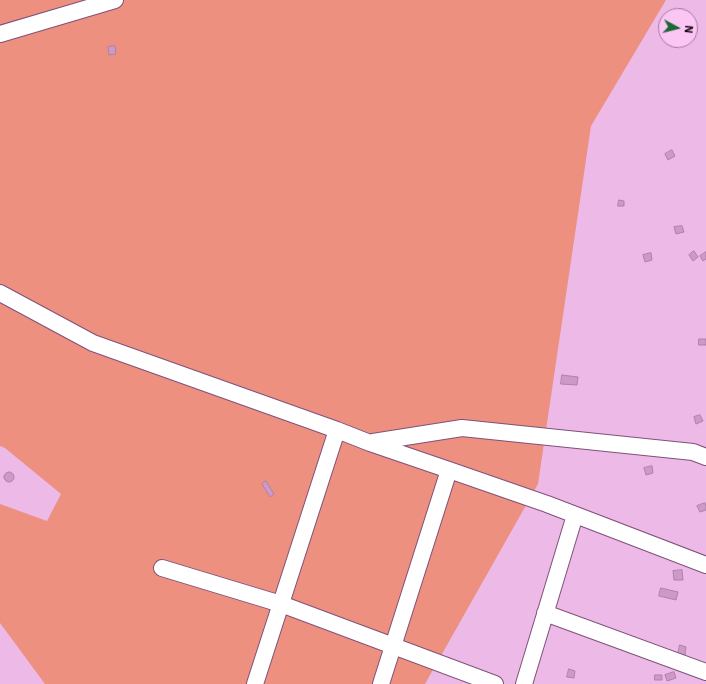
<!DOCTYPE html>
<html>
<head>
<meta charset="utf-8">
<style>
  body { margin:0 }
  #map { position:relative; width:706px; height:684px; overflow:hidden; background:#edb9e7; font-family:"IBM Plex Sans",sans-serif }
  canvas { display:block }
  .north { position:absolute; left:658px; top:8px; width:40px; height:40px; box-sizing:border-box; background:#fbc6f4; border:1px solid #a27b9d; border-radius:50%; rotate:97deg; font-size:11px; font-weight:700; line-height:16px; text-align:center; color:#1c0a1a }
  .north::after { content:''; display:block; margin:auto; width:14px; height:18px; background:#1d6836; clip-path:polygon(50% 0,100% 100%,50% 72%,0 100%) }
</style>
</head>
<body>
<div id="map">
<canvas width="706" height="684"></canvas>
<div class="north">N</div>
</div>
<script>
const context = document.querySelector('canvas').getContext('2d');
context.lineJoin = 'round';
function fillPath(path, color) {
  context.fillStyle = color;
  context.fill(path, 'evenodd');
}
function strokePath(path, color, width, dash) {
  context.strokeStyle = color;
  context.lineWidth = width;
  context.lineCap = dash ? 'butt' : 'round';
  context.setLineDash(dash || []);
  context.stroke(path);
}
fillPath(new Path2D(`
  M0,0H666L591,126L538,484L425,684H45L0,623V504L47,521L61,494L5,448L0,446Z`), '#ed907f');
const building = new Path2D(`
  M115,46L116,54L109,55L108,47Z
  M672,150L675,156L668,160L665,154Z
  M619,200L624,201V206H618Z
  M682,226L684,232L676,234L674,227Z
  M694,251L698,257L693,261L689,255Z
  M706,252V259L703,261L700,256Z
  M651,253L652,260L645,262L643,255Z
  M699,339H706V345H699Z
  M562,375L578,377L577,385L561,384Z
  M700,415L703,421L696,424L694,417Z
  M652,466L653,473L646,475L644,468Z
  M4 477a5 5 0 1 1 10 0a5 5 0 1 1-10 0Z
  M266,481L274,494L270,497L262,484Z
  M705,503L706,506V510L700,512L697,506Z
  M682,570L683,580H674L673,571Z
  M661,588L678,592L676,600L659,596Z
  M680,645L686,647L685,655L678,654Z
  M569,669L575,671L574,678L567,677Z
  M674,672L676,678L667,681L665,675Z
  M655,675H662V680H655Z`);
fillPath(building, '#cc9ac6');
strokePath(building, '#b180ab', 1);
const street = new Path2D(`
  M0,34L115,0
  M0,293L93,343L337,430L370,443L449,470L547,504L706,565
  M373,442L462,428L693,452L706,457
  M162,568L281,604L495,684
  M545,613L706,672
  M255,684L337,430
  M381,684L449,470
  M524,684L575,515`);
strokePath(street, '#7f517a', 18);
strokePath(street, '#fff', 16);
</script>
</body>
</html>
